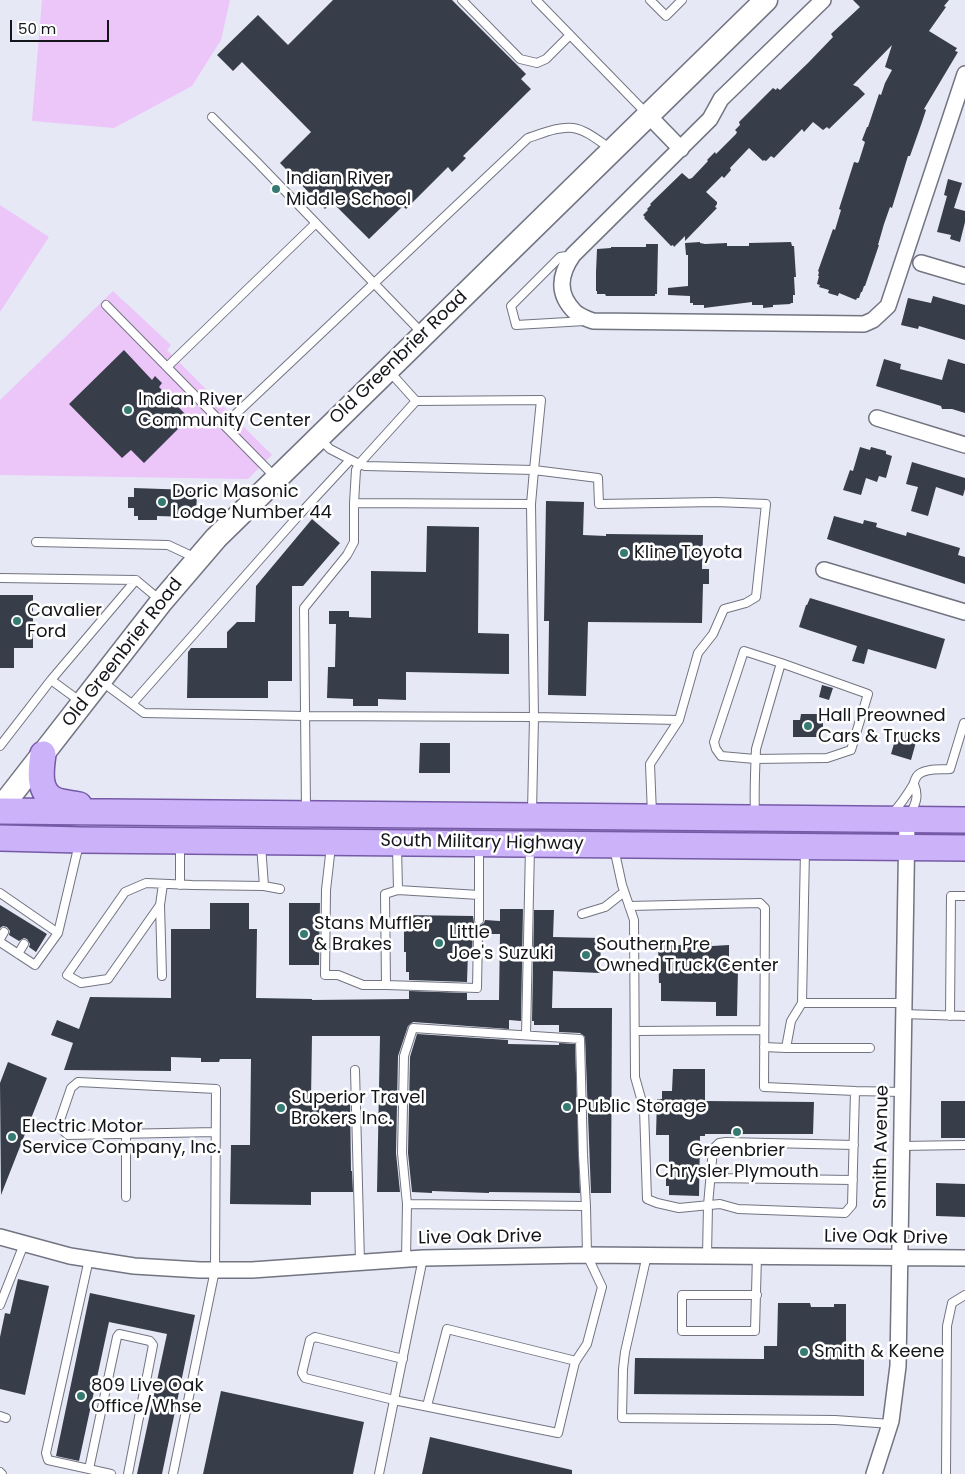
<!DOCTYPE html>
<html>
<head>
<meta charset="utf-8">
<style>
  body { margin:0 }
  #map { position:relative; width:965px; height:1474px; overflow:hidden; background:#e6e8f6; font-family:Poppins,sans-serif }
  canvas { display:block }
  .scale { position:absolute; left:10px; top:20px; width:99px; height:22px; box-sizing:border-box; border:2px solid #15161b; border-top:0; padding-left:6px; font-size:15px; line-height:18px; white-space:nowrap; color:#15161b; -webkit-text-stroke:4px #fff; paint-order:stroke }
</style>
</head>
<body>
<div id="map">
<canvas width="965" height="1474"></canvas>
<div class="scale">50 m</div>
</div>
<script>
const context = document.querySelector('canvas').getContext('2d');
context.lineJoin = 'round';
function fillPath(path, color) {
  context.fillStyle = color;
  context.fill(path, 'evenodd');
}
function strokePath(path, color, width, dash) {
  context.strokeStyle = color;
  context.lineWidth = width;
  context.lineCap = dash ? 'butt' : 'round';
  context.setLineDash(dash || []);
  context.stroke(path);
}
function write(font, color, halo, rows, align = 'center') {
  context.font = font + ' Poppins,sans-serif';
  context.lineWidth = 5;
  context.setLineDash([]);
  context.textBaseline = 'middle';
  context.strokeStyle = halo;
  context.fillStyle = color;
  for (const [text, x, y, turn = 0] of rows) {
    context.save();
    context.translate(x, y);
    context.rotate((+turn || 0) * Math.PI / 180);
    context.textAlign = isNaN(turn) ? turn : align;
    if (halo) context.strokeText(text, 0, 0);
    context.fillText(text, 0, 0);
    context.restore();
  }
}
fillPath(new Path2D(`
  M42,0H230L221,40L192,86L114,128L32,121Z
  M0,205L49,237L0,312Z
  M113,291L171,345L167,350L272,455L248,479L0,475V400Z`), '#ecc5f9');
fillPath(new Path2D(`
  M333,0H452L526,74L521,79L531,89L463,156L466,158L452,172L448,167L406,209L403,206L369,239L332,202L325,209L280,163L311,132L242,62L233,71L217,55L258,15L288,45Z
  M853,0H949L944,6L946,7L929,31L955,47L957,48L955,51L958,52L924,109L926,110L921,125L910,156H908L892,208L890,207L884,224L878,245H879L865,286H864L862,292H861L859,298H857L856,300L839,293L838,296L828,293L829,290L819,287L820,285L817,284L819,276H818L819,272L818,271L833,229L835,230L841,210L839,209L854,162L858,163L859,161L865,142L862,140L867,127H868L879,94L881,95L885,83L892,70L885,67L892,45L853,85L858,87L865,94L829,129L827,127L823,130L813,122L804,132L802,129L774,158L771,156L766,161L764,160L763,161L749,148L730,168L731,170L724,178L722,176L706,192L717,202V204L715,207L717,208L685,241V236L674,247L673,245L671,246L644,218L645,217L643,215L648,210L647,209L651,205L650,204L682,173L689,179L692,178L708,161L707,160L715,152L716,154L736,134L737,132L735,130L740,125L739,122L773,88L776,90L777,88L780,90L808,63L833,37L831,34L860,7Z
  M948,179L962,183L954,208L965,211V222L960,242L950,239L951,235L937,232L947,196L944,195Z
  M700,242V243L705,244L727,243V246H749V243L791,242L792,246H794L796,277H794L795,295H793V303H790L791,304L773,305V307L763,308V305H752V302L704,308V305H693V303H690V296L668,295V288L688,286V255H686L685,243Z
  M646,244H658L657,294H655V296H606L605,294H597V291H596V272L597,249L611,248V247H646Z
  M933,296L965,305V340L919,326L918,329L901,325L908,298L931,303Z
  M124,350L152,380L155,376L162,383L159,387L187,416L176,427L178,429L144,463L131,450L122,458L69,404Z
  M884,359L901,364L900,369L942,380L948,359L965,364V413L952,409H942L941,406L876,386Z
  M860,447L870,450L871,447L886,451V454L892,456L886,478L879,476L877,482L866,478L861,495L843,490L850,470L853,471Z
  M912,462L965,478V489L963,496L936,487L928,516L911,511L918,487L906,484Z
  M134,488L191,490V496H197L196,511H191V517L157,516V520H138V516H134V508H128V497H134Z
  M546,501L584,502L583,535L606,536V534L703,535L702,569H709V584H703L702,623L588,622L586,696L548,695L549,621H544Z
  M834,516L863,524L864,520L877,523L876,527L906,536L907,532L960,548L958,555L965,557V584L827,539Z
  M312,519L340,543L303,586H292V681H268V698H187L188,652L191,648H227V632L237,622H255L256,586Z
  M427,526L479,527L478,633L509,634V674L406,672V700L378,699V706H353V699L327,698L328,667H335L336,624H329V611H349V617L371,618V571L426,572Z
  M0,595H33V648H14V668H0Z
  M810,598L945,639L936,669L868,649L864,664L852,661L857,646L799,627L806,605H807Z
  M822,685L833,688L829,700L819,697Z
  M801,714H823V737H793V720H800Z
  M898,730L918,735L911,760L891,754Z
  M420,743H450V773H419Z
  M210,903H249V929H257L256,998L312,999V1000L409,999V991L467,993V1000H499L500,934H484L483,931L479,928L473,931L472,952H468L467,982L409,980V972H406V952H404V915L473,916L474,923L479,926L484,923L485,920L500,921V909H523L521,1021L509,1020V1029L413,1022L408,1026L398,1056L396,1153L400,1192H377L380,1036H312L311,1099H350L351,1171H352L353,1192H311V1205L230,1204L231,1145H250L251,1059H220L219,1062H201V1058L171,1057V1071L64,1070L73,1043L51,1035L57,1020L79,1029L90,997L171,998V929H210Z
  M289,903H320L319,965H289Z
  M0,905L47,934L36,952L29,947L30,944L27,939L24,938L19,941L9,935L10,931L7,927L3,926L0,928Z
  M534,910H554L553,937L601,938L600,973L553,971L552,1008H612L611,1193H591L585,1037L580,1033L559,1032V1025H534V1021H532Z
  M698,942H712V946L729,945V969H738L737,1016H716V1002L661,1001V983H659L658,945H698Z
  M417,1034L508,1040V1044L559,1045V1043L575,1044L580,1193L489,1192V1193L432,1191V1193L412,1192L408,1153L410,1057Z
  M8,1062L47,1078L1,1195L0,1083Z
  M673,1069H705V1101L814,1102L813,1134H705V1136H700L699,1196L669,1195V1186H666V1173H669V1135H656L657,1099H662V1091H672Z
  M941,1101H965V1138H941Z
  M936,1183L965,1184V1217L936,1216Z
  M18,1279L49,1286L25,1395L0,1389V1337L5,1313L10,1314Z
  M90,1293L195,1315L162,1474H137L167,1334L109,1322L79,1461L56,1456Z
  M778,1303H810L811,1307H834V1304H846V1359H864V1396L634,1394L635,1358L764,1359V1346H777Z
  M221,1391L364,1422L353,1474H203Z
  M430,1437L572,1470V1474H422Z`), '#383e49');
const lane = new Path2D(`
  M462,0L520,59L537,63L546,59L570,35
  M536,0L647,114
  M650,0L666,16L682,0
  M212,117L258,163L422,333
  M573,255L560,257L511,306L516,325L585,321
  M106,305L276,478
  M167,367L316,223
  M389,371L416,401L541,400L534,470L598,478L599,504L716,502L766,504L756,597L746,603L724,609L713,634L698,653L679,720L650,764L652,814
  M224,425L528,138C541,134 559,126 573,128C587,130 600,142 611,149
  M320,439L330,449L359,464L356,470L354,503
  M359,464L365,466L534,470L531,504
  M359,464L416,401
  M36,542L168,545L196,558
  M0,578L136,580
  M51,680L136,580L160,600
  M101,681L144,713L305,716L534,717L679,720
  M132,704L299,515L350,460
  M0,746L51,680L81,702
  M306,810L304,608L347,555L354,542V503L531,504L534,717L532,812
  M755,814C754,793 755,771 756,749L781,663L868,694L851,750L827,758L755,759L721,756L716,749L714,742L744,651L781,663
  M892,814C900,805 907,795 913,785C915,781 915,777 919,774C927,768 941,770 950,769L964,723
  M910,815C916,803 919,796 914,784
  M180,845V885
  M261,845L264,886
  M331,846L326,890L325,975H338L363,985H386
  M397,846L398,890L479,895V847
  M614,848L622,885L634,920L635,1077L644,1109L647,1199L657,1203L679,1208L720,1204L738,1209L845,1213L852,1205L855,1091L764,1087L765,908L760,903L629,906
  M805,850L802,1003L791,1021L786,1048H870
  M163,884L160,905L108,979L81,983L67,975L125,892L146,883L192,885L264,886L280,889
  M398,890L385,894L386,985L477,988L478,934
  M0,893L58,933
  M160,905L162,976
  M582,914L605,907L624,892
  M479,920V895
  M0,939L4,932
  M0,942L35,965L58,933L79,844
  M18,954L24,944
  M802,1003H904
  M903,1014L965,1016
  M950,1016L951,896H965
  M635,1031L764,1030
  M526,1035L530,847
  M764,1047L786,1048
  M355,1070L360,1262
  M855,1091L902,1092
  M901,1146L965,1145
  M711,1178L853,1180
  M126,1197V1135
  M407,1204L402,1153L404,1056L413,1028L580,1039L583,1155L586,1206
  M647,1255L625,1352L623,1369L622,1418L835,1420L891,1424
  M707,1256L708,1205L713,1149L719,1143L726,1142L854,1145
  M89,1259L46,1453L48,1460L111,1474
  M757,1295H682V1331H755L757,1255
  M0,1305L24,1244
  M403,1359L315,1337L310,1340L302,1373L305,1378L394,1400L558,1433L575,1362L587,1344L602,1287L587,1255L586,1206L407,1204L406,1259
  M427,1406L447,1329L576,1361
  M0,1416L6,1418
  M89,1469L117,1337L119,1334L150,1341L153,1345L128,1474
  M0,1472L2,1474
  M173,1474L215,1270L216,1089L78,1082L71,1088L58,1126L68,1135L215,1132
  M379,1474L423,1258
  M946,1474L947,1326L952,1303L965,1295`);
const street = new Path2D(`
  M823,0L721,99L710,119L573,255C559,275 557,294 575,312C580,316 587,319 593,321L864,324L873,320L888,306L965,74
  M648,115L681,149
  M921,263L965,276
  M877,418L965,445
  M824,570L965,612
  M0,1237L70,1256L134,1266L200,1270H252L423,1258L584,1255L965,1258
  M874,1474L891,1421L898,1366L907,820`);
const secondary = new Path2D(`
  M0,809L162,601L216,538L766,0`);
const primary = new Path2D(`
  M43,754C41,769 37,792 55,800C62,803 71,803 79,805
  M0,811L965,820
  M0,838L80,840L965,848`);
strokePath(lane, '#727481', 10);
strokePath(street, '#727481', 18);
strokePath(secondary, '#727481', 25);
strokePath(primary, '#765aa7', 28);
strokePath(lane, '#fff', 8);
strokePath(street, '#fff', 15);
strokePath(secondary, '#fff', 22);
strokePath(primary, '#ccb2f8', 25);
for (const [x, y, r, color] of [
  [276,189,5,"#357b72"],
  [128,410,5,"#357b72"],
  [162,502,5,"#357b72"],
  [624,553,5,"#357b72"],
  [17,621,5,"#357b72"],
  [808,726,5,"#357b72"],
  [304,934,5,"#357b72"],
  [439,943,5,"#357b72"],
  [586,955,5,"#357b72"],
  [567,1107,5,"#357b72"],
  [281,1108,5,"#357b72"],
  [737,1132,5,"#357b72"],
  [12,1137,5,"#357b72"],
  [804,1352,5,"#357b72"],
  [81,1396,5,"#357b72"]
]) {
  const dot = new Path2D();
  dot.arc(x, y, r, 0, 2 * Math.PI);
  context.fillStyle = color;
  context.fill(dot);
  strokePath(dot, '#fff', 2);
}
write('18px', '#15161b', '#fff', [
  ["Indian River",286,179],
  ["Middle School",286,200],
  ["Indian River",138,400],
  ["Community Center",138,421],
  ["Doric Masonic",172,492],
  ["Lodge Number 44",172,513],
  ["Kline Toyota",634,553],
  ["Cavalier",27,611],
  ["Ford",27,632],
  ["Hall Preowned",818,716],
  ["Cars & Trucks",818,737],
  ["Stans Muffler",314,924],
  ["& Brakes",314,945],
  ["Little",449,933],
  ["Joe's Suzuki",449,954],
  ["Southern Pre",596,945],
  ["Owned Truck Center",596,966],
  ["Superior Travel",291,1098],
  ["Brokers Inc.",291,1119],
  ["Public Storage",577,1107],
  ["Electric Motor",22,1127],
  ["Service Company, Inc.",22,1148],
  ["Greenbrier",737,1151,"center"],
  ["Chrysler Plymouth",737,1172,"center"],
  ["Smith & Keene",814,1352],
  ["809 Live Oak",91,1386],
  ["Office/Whse",91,1407]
], 'left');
write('18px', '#15161b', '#fff', [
  ["Old Greenbrier Road",399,358,-44],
  ["Old Greenbrier Road",123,653,-52],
  ["South Military Highway",482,843,1],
  ["Smith Avenue",882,1147,-89],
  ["Live Oak Drive",480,1238,-1],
  ["Live Oak Drive",886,1238,1]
]);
</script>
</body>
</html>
